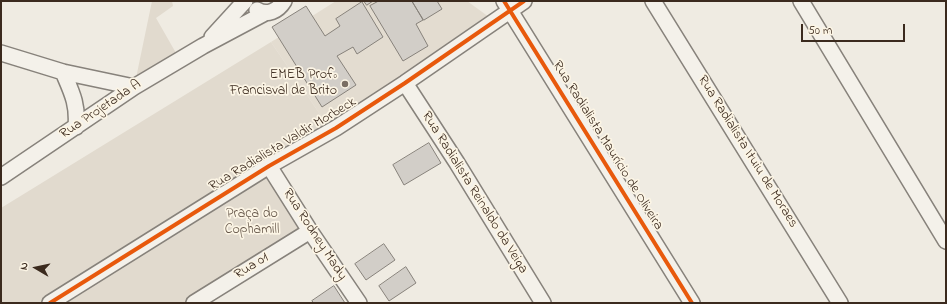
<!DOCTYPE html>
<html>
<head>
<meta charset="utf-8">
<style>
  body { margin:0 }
  #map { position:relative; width:947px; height:304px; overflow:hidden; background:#efebe2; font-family:"Indie Flower",sans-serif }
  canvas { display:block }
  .frame { position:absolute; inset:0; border:2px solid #3b2a1e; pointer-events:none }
  .north { position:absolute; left:16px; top:248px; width:40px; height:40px; -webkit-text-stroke:3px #fcf5e5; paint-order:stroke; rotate:279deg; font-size:11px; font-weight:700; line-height:16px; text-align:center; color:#3b2a1e }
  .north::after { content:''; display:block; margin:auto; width:14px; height:18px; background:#3b2a1e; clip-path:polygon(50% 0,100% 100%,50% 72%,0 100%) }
  .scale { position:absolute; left:801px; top:24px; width:104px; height:18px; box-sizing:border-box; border:2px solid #3b2a1e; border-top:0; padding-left:5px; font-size:12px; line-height:14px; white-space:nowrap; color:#3b2a1e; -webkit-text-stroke:3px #fcf5e5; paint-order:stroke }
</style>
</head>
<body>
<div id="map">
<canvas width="947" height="304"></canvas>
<div class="frame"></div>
<div class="north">N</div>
<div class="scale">50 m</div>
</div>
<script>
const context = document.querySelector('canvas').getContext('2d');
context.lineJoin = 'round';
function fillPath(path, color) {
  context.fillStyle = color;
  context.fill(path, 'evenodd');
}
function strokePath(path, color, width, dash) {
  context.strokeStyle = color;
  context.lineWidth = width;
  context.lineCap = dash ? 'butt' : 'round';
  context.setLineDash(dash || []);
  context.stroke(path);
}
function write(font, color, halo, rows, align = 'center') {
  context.font = font + ' "Indie Flower",sans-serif';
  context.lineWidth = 3.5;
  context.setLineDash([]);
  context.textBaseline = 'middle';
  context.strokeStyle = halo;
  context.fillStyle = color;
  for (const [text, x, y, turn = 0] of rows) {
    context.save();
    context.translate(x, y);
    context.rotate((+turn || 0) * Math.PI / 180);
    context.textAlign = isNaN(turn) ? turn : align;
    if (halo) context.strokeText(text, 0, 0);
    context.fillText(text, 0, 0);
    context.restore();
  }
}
fillPath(new Path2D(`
  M336,1H467L489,17L328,126L271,42Z`), '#e3dcd0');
fillPath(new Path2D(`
  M152,1H172L173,6L156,18L176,53L135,83Z
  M271,42L328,126L44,303H1V208Z
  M266,177L302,230L184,303H66Z`), '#e1dace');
const building = new Path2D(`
  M364,1H373L367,5Z
  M379,1H412L423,20L416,24L428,46L403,61L370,6Z
  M412,1H437L442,9L424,20Z
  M362,2L383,37L357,54L353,47L337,56L356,85L322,107L272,27L306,6L325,36L340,26L336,19Z
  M429,143L441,163L404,185L393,165Z
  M384,244L395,260L366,280L355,264Z
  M406,267L416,283L389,301L379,286Z
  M334,286L345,303H314L312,301Z`);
fillPath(building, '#d2cec8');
strokePath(building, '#87827b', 1);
const minor = new Path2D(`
  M504,1L692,303
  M653,1L840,303
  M801,1L946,241
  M257,10C267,16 278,11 284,1
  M212,37L245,1
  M1,53L63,72L134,87
  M63,72C72,93 78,104 76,127
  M405,83L457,163L543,303
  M269,166L310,231L359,303
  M1,177L134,87L203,46L265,13
  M50,303L269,166L336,128L405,83L524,1
  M194,303L310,231`);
strokePath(minor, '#87827b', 18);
strokePath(minor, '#f4f1ea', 15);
strokePath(new Path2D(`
  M504,1L692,303
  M50,303L269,166L336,128L405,83L524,1`), '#e8590c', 4);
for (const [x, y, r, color] of [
  [345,84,4,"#7a6e63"]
]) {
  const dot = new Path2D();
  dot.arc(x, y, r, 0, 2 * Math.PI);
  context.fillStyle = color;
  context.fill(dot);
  strokePath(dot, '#fcf5e5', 1.5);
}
write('14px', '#3b2a1e', '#fcf5e5', [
  ["EMEB Profº",337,76],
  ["Francisval de Brito",337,92]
], 'right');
write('14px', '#3b2a1e', '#fcf5e5', [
  ["Rua Projetada A",101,110,-34],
  ["Rua Radialista Valdir Morbeck",283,145,-31],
  ["Rua Radialista Maurício de Oliveira",607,146,58],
  ["Rua Radialista Ituiu de Moraes",747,152,58],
  ["Rua Radialista Reinaldo da Veiga",474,193,58],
  ["Rua Rodney Mady",314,235,57],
  ["Rua 01",252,267,-32]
]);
write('14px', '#625346', '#fcf5e5', [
  ["Praça do",252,215],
  ["Cophamill",252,231]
]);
</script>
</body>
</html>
